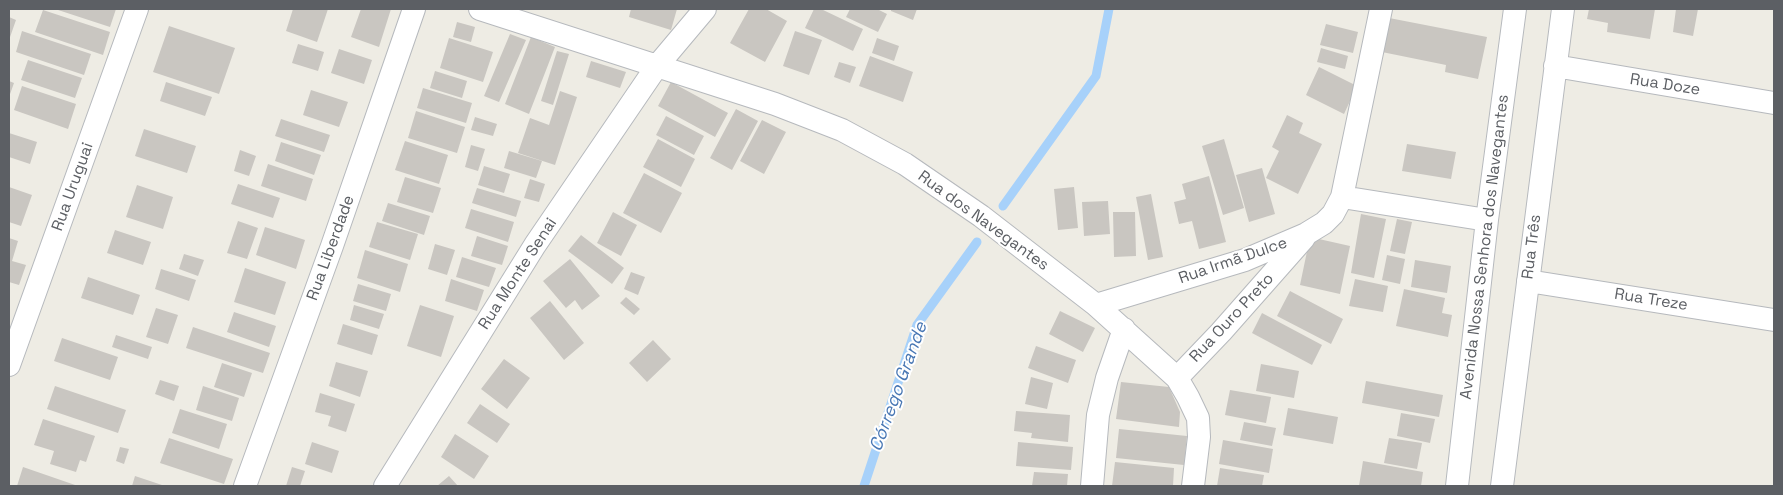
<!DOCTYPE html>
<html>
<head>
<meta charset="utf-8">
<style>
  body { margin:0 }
  #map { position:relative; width:1783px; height:495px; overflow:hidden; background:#eeece4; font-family:"Space Grotesk",sans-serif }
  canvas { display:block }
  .frame { position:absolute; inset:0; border:10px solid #5c5f64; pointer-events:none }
</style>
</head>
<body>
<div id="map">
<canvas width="1783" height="495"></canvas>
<div class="frame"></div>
</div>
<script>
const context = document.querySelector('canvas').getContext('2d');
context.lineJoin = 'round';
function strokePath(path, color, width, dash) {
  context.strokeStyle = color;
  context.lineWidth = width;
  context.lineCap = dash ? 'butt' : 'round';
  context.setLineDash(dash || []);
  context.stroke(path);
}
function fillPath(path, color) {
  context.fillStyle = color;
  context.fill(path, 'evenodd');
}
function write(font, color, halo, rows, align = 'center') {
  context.font = font + ' "Space Grotesk",sans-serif';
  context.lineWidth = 4;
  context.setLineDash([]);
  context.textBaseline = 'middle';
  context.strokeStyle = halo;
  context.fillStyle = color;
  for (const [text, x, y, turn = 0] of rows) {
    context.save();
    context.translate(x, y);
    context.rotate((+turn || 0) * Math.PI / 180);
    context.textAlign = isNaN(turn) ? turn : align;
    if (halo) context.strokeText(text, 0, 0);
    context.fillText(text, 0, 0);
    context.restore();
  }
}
strokePath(new Path2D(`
  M1003,206L1096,76L1109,9
  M864,486L917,325L977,242`), '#a7d1fa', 9);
fillPath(new Path2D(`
  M55,9H116L110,27Z
  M293,9H328L317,42L286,31Z
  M361,9H391L379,47L351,37Z
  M631,9H677L671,30L629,17Z
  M749,9H766L787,21L765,62L730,43Z
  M814,9H821L863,29L853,51L805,28Z
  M850,9H877L887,14L878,32L846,17Z
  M891,9H917L913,20L891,11Z
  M1589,9H1655L1650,39L1607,32L1608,23L1587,19Z
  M1676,9H1698L1693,36L1673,32Z
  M43,10L110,32L103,55L35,32Z
  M9,17L16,20L9,40Z
  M1384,17L1487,37L1478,79L1445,72L1446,65L1377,51Z
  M457,22L475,27L471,42L453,37Z
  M1326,24L1358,32L1353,53L1320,45Z
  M169,26L235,48L219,94L153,72Z
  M22,31L91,54L84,75L16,52Z
  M795,31L822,40L809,75L783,66Z
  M510,34L526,40L499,102L484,96Z
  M531,37L555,47L529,114L505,104Z
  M449,38L493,52L483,82L440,68Z
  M877,38L899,46L894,61L872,53Z
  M298,44L324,52L318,71L292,63Z
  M1321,48L1348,56L1345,69L1317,62Z
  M339,49L372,60L364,84L331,73Z
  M557,51L569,54L553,105L541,101Z
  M870,56L913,72L903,102L859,86Z
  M28,60L82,78L75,98L21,80Z
  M591,61L626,72L620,88L586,77Z
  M839,62L856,67L850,83L834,77Z
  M1319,67L1357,86L1344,114L1306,95Z
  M435,71L467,81L462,98L430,88Z
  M9,81L14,83L9,97Z
  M166,82L212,97L205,116L160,101Z
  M671,82L728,113L715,137L658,106Z
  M22,86L76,104L68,129L14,110Z
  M423,88L472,103L466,123L417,108Z
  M311,90L348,102L339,127L303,115Z
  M560,91L577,97L555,165L518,153L530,118L549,125Z
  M736,109L758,121L732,170L710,158Z
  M416,111L465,127L457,153L408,138Z
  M1287,115L1303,123L1299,133L1322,144L1298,194L1266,178L1279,151L1272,147Z
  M666,116L704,136L694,155L656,135Z
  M475,117L497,124L493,136L471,130Z
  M281,119L330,135L324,152L275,136Z
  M762,120L786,132L764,174L740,161Z
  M144,129L196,146L187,173L135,156Z
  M9,133L37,142L30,164L9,157Z
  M658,139L695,159L681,187L643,167Z
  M1224,139L1244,208L1223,215L1202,146Z
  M405,141L448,155L439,184L395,170Z
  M281,142L321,155L314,175L275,161Z
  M1407,144L1456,152L1451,179L1402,171Z
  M471,145L485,149L478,171L465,167Z
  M240,150L256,156L249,176L234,171Z
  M509,151L542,161L536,178L504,168Z
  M268,164L313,179L306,201L261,186Z
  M484,166L510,174L504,193L478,185Z
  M1262,168L1275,214L1249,222L1236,175Z
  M644,173L682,193L661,233L623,213Z
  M1209,176L1226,242L1199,249L1192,221L1179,224L1174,202L1186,199L1182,184Z
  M405,177L441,188L433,213L397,202Z
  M530,179L545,184L539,202L524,198Z
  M238,184L280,198L273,218L231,204Z
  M137,185L173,197L163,229L126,217Z
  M9,187L32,195L21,226L9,222Z
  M1074,187L1078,228L1058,230L1054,189Z
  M477,188L521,201L516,217L472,203Z
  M1151,194L1163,257L1148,260L1136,197Z
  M1108,201L1110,234L1084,236L1082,202Z
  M388,203L430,216L424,235L382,221Z
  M471,209L514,222L508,242L465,228Z
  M613,212L637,225L621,256L597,243Z
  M1113,212H1135L1136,256L1114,257Z
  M1361,214L1386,219L1374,278L1351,273Z
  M1397,219L1412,222L1405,254L1390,251Z
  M238,221L258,228L247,259L227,253Z
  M377,222L418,234L410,260L369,247Z
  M265,227L305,240L296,269L256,255Z
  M115,230L151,242L143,265L107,253Z
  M581,235L624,268L612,284L568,251Z
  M477,236L508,246L502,265L471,256Z
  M1310,237L1350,246L1340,294L1300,285Z
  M9,238L18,241L12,261L26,265L19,285L9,282Z
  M435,244L455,250L447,275L428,269Z
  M365,250L408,264L400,292L357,278Z
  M184,254L204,260L198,276L179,269Z
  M1387,255L1405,259L1400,284L1382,280Z
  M462,257L496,268L489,287L456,277Z
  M570,259L600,296L582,310L575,300L566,308L543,281Z
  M1415,260L1451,266L1447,293L1411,287Z
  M245,268L286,282L275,315L234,302Z
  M161,269L196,280L189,301L155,289Z
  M631,272L645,277L638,295L624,289Z
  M88,277L140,295L133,315L81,298Z
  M451,279L484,290L477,311L445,301Z
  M1355,279L1388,286L1383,312L1349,306Z
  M358,284L391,294L386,311L353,301Z
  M1404,289L1445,298L1442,313L1452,315L1448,337L1396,326Z
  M1290,291L1343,319L1331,344L1277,316Z
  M626,297L640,309L634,315L620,303Z
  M550,301L584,343L564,360L530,318Z
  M354,305L384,314L379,329L350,320Z
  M420,305L454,316L441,357L407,346Z
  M156,308L178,315L168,344L146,337Z
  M1060,311L1095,328L1083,352L1049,334Z
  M234,312L276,326L269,347L227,332Z
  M1262,313L1322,345L1312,365L1252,333Z
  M343,324L378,335L372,355L337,344Z
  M193,327L270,353L263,373L186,348Z
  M116,335L152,347L148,359L112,347Z
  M62,338L118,357L110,380L54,361Z
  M653,340L671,359L647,382L629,363Z
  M1036,346L1076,360L1068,383L1028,368Z
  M504,359L530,378L507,409L481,389Z
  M336,362L368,371L360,397L329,386Z
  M222,363L252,373L244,397L214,387Z
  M1261,364L1299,371L1294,398L1256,391Z
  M1031,377L1053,383L1047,409L1025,404Z
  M160,380L179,386L174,401L155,394Z
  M1366,381L1443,395L1439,417L1362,403Z
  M1121,382L1169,387L1180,412L1179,427L1116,419Z
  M55,386L126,410L118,433L47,409Z
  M203,386L239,398L232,421L196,410Z
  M1230,390L1271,397L1266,423L1225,415Z
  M320,393L355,404L346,432L328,426L331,416L315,412Z
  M480,404L510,424L497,443L467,423Z
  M1288,408L1338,417L1333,444L1283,435Z
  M180,409L227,424L219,449L172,433Z
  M1016,411L1070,415L1068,442L1031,438L1032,433L1014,431Z
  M1401,413L1435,419L1430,443L1397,436Z
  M43,419L95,436L86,462L80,460L76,472L50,464L54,451L34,445Z
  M1244,422L1276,428L1272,446L1240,440Z
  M1119,429L1187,436L1184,465L1116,458Z
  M455,434L489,456L474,479L441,457Z
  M169,438L233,459L224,484L160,463Z
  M1389,438L1422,443L1417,469L1384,463Z
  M1223,440L1273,449L1269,473L1219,464Z
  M312,442L339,451L332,473L305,464Z
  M1018,442L1073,447L1071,470L1016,466Z
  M120,447L129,449L124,464L116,461Z
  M1363,461L1423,472L1421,486H1359Z
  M1115,462L1174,468L1173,486H1112Z
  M23,467L78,486H17Z
  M292,467L305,471L300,486H286Z
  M1220,468L1264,475L1262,486H1217Z
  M1034,472L1068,474L1067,486H1032Z
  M135,476L165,486H132Z
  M449,476L458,486H437Z`), '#c9c6c1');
const minor = new Path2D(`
  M480,9L775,104L842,130L905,164L981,216L1096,305L1177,378L1188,397L1198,418L1199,437L1193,486
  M1555,66L1774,103
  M1342,197L1487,220
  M1528,281L1774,320
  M1096,305L1245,260L1306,234L1324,223L1333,214L1342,197L1381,9
  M9,365L137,9
  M1177,378L1221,332L1304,238
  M245,486L332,246L414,9
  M385,486L535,245L657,66L705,9
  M1092,486L1098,415L1107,378L1124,329
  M1457,486L1487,220L1515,9
  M1502,486L1563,9`);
strokePath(minor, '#b6b9bd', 24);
strokePath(minor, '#fff', 22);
write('16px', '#5c5f64', '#fff', [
  ["Rua Doze",1665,85,9],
  ["Rua Uruguai",73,187,-70],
  ["Rua dos Navegantes",983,221,36],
  ["Avenida Nossa Senhora dos Navegantes",1485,247,-83],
  ["Rua Três",1532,247,-83],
  ["Rua Liberdade",331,248,-70],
  ["Rua Irmã Dulce",1233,261,-19],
  ["Rua Monte Senai",518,274,-57],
  ["Rua Treze",1651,300,9],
  ["Rua Ouro Preto",1232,318,-47]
]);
write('italic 18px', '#4877b4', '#fff', [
  ["Córrego Grande",899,387,-70]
]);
</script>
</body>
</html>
